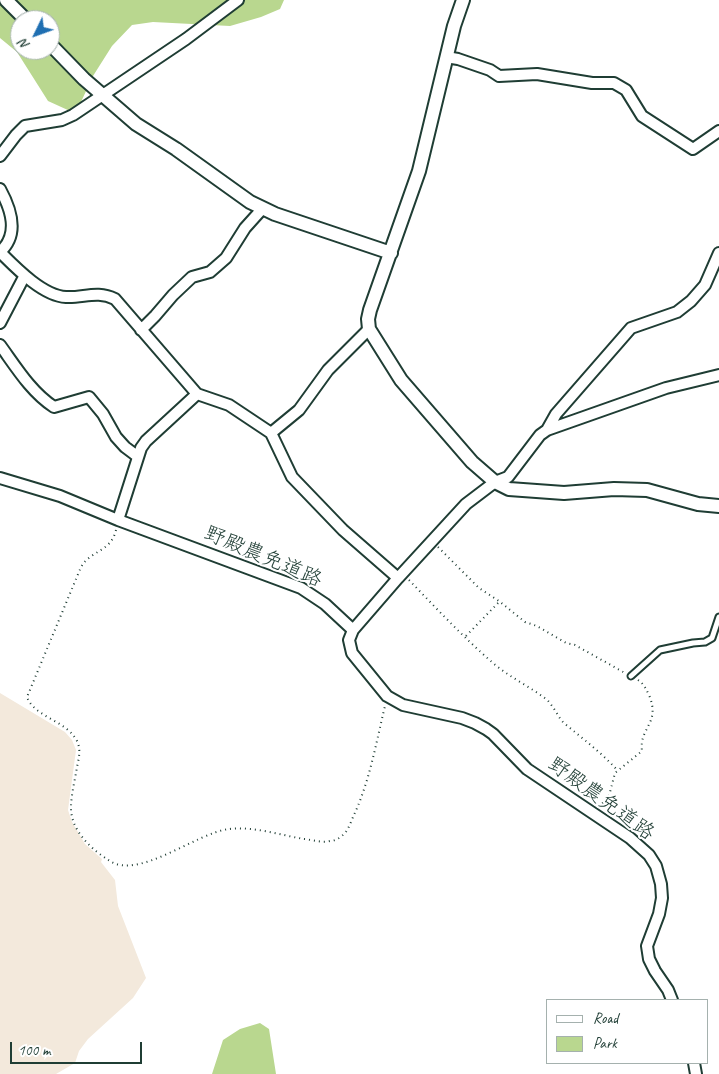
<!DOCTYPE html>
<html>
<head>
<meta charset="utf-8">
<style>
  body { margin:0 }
  #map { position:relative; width:719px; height:1074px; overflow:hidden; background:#fff; font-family:Caveat,sans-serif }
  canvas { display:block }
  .legend { position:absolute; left:546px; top:999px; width:162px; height:65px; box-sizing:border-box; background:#fff; border:1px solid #a5b1ae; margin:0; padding:6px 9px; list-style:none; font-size:15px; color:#1f3d34 }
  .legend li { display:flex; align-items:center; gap:10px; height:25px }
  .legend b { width:25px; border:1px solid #a5b1ae }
  .north { position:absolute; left:10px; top:10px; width:50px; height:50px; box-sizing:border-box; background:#fff; border:1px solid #a5b1ae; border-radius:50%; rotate:228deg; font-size:14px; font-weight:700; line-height:20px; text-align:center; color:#1f3d34 }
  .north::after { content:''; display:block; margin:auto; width:18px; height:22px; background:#1f6fb2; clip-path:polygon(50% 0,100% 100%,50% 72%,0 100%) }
  .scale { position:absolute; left:10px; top:1042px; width:132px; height:22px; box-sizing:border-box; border:2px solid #1f3d34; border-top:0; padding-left:6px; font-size:15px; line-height:18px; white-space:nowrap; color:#1f3d34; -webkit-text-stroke:4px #fff; paint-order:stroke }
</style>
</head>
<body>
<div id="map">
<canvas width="719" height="1074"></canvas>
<ul class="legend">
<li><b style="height:6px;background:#fff"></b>Road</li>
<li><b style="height:14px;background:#b9d78f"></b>Park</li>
</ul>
<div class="north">N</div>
<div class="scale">100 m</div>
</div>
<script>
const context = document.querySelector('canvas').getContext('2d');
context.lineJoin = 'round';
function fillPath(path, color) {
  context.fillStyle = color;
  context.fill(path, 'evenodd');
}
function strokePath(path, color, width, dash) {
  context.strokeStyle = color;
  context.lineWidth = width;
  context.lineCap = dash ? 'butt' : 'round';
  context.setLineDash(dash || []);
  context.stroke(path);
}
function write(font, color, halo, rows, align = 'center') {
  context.font = font + ' Caveat,"Klee One",sans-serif';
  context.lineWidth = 4;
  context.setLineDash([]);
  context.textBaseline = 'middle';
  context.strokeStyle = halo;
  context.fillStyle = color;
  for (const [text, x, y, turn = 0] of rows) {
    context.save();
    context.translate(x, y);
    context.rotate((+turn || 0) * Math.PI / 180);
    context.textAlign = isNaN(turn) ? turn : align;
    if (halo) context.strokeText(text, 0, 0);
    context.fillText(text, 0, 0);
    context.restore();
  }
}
fillPath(new Path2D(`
  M0,693L65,732L72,740L76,750L68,810L72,822L85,844L102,859L101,862L115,880L118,906L146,978L133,998L88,1039L79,1051L75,1063L56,1074H0Z`), '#f3e9dc');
fillPath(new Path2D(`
  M0,0H284L280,9L261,17L230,26L153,22L132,25L112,46L93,76L81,102L70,111L48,101L17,52L0,38ZM20,20H50V50H20Z
  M260,1023L269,1029L276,1074H212L223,1040L240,1029Z`), '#b9d78f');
const service = new Path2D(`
  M631,676L660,650L693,643L705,642L712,638L719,617`);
const minor = new Path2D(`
  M446,57L458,59L490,70L499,76L537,74L592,83H614L626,90L642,116L693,149L719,131
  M0,156L16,135L25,126L62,120L73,115L186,39L238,0
  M0,189C11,209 20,234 0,252
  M0,252C16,268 43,296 66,297C84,298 97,290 115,299L197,394L229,405L271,433L292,477L343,530L398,578
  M0,323L24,277
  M141,330L155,316L173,295L192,277L210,272L226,258L245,228L263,208
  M0,345C16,367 31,392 54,407L89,397L103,414L116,437L125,447L137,456
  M547,430L556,414L631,328L677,312L691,301L705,285L719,253
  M271,433L299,410L328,370L369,329
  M0,478L60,496L118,520L301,588L325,604L353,630
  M118,520L141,448L146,441L197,394
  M672,1000L668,990L655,971L649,959L647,946L659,914L662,898L661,884L656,866L649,855L630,838L527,769L493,734L486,729L475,723L462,718L403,705L387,696L352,653L349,640L353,630L398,578L466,504L495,482L508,477L540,435L547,430L666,388L719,375
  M694,1063L696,1074`);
const tertiary = new Path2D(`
  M6,0L26,20
  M463,0L454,26L419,171L370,310L368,319L369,329L401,380L472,462L495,482L509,489L564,493L614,489L647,490L698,504L719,506
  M50,44L84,79L136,124L176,149L250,202L275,214L391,253`);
strokePath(service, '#1f3d34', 9);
strokePath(minor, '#1f3d34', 14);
strokePath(tertiary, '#1f3d34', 16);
strokePath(new Path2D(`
  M116,530C111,552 91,550 81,567L27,697C34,717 66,720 77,741C81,749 79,758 77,767C75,780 71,795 71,808C71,831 92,850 110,861C139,880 196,833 229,829C253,826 280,835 304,839C313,840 322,843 330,841C335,841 340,838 344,834C349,829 351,821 354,815C370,780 376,743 385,706
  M438,547L479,588L499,601L525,622L537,626L566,643L575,645L625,673
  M409,580C436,608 463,637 493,663C509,677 529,686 546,699C554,706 557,716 564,723C583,739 602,753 618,771
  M466,636L499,602
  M601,808V805L609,796L615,773L642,751C639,727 661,724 649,695C646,689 644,684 638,680`), '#1f3d34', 2, [1, 4]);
strokePath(service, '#fff', 5);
strokePath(minor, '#fff', 10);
strokePath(tertiary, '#fff', 12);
write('21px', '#1f3d34', '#fff', [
  ["野殿農免道路",263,557,23],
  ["野殿農免道路",601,799,36]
]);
</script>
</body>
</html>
